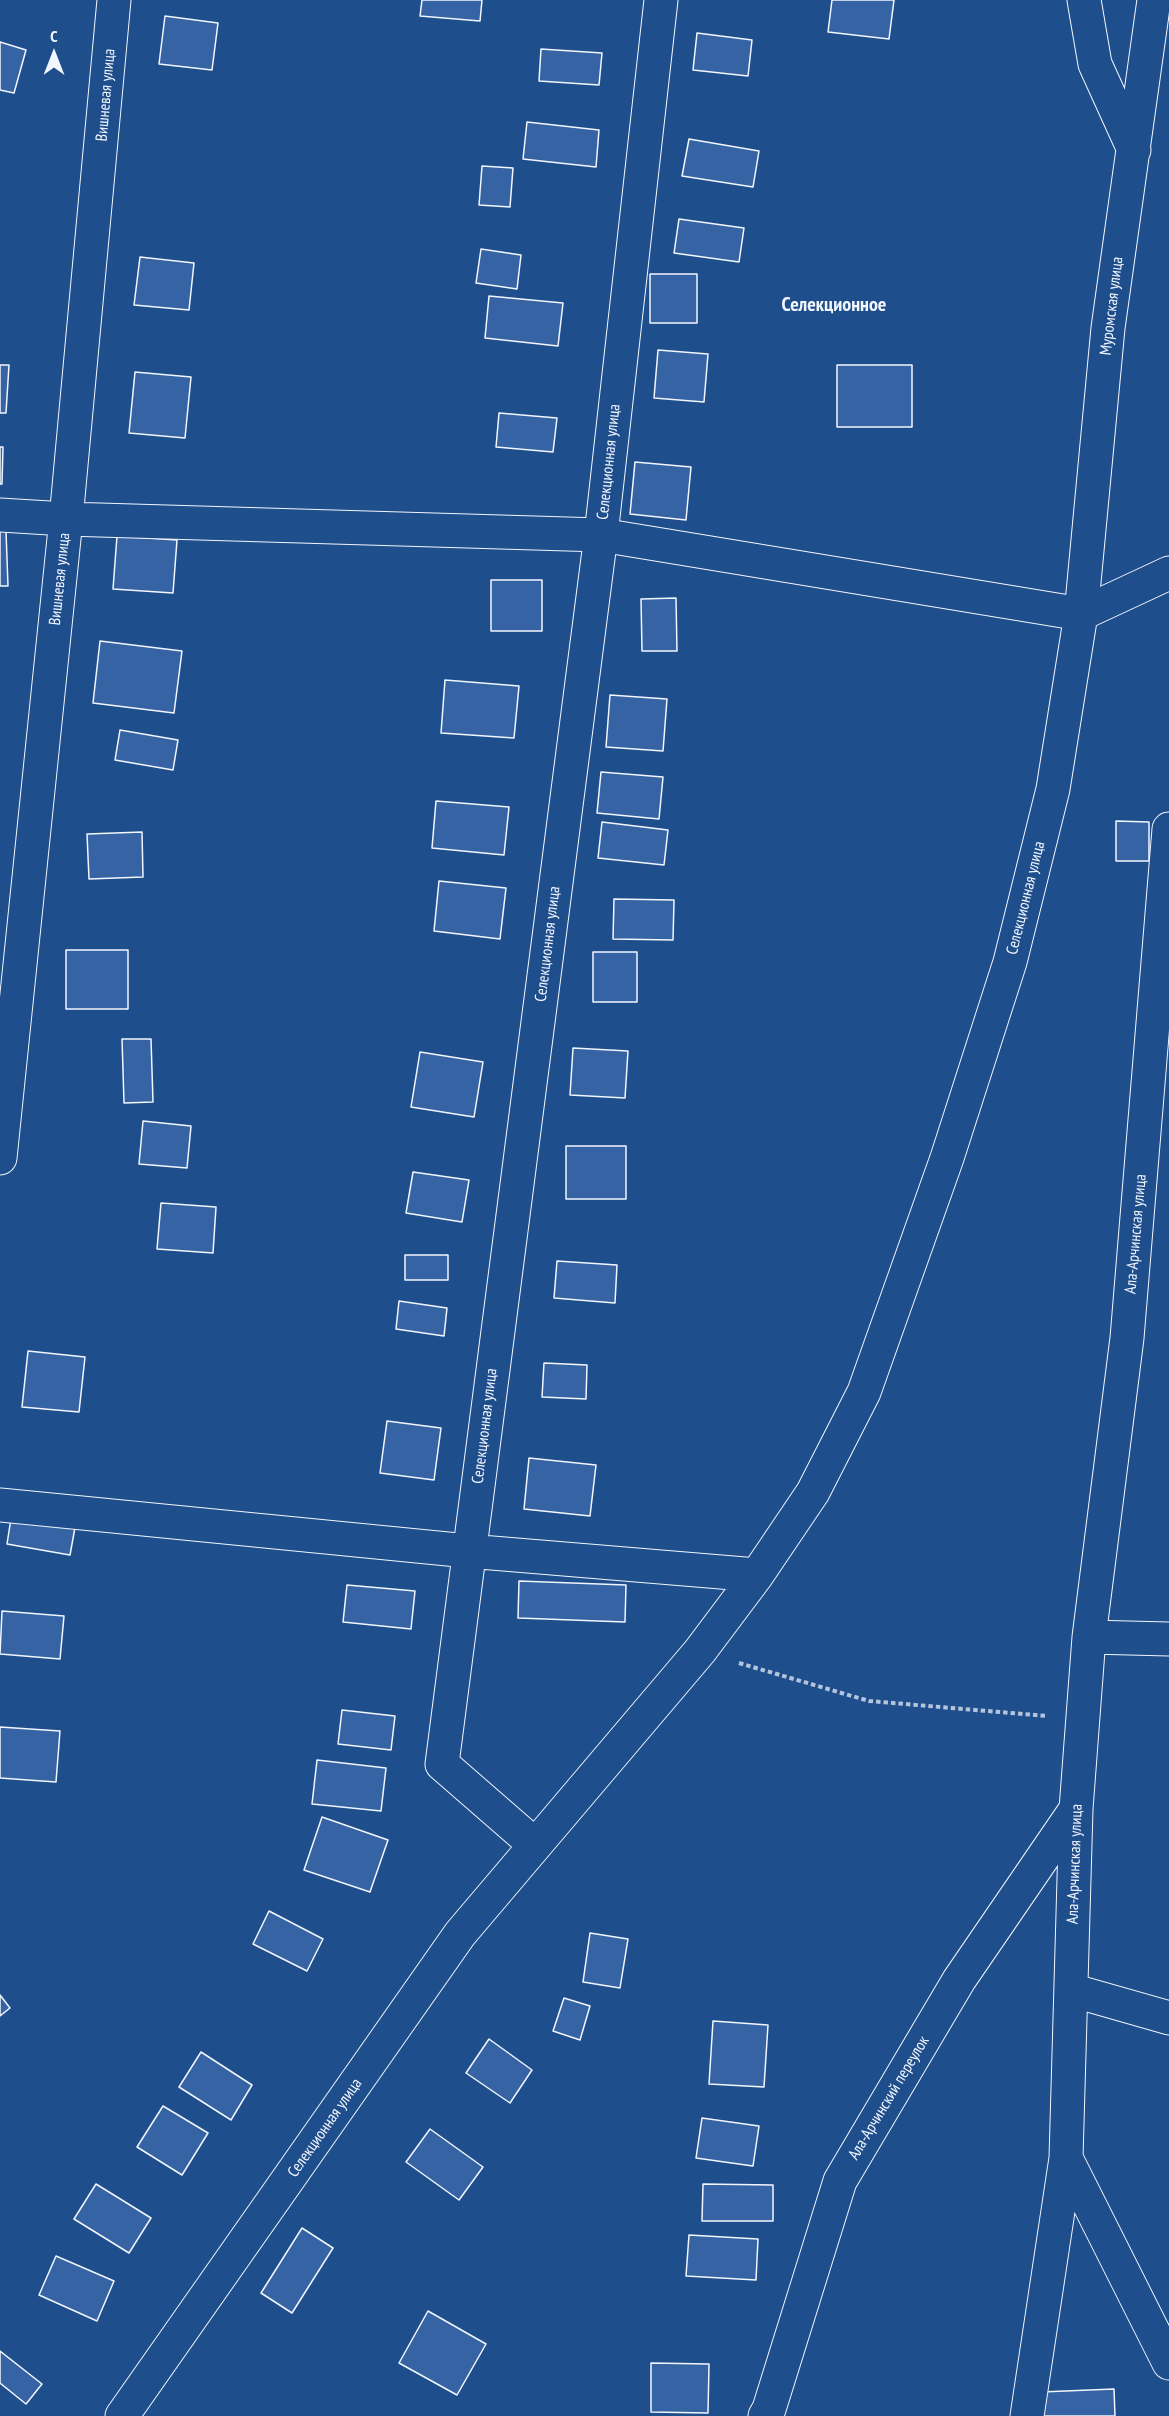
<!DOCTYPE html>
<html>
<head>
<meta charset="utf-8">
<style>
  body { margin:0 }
  #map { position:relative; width:1169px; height:2416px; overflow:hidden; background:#1f4e8c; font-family:"PT Sans Narrow",sans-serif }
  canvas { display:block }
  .north { position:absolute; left:24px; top:24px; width:60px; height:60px; -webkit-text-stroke:4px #1f4e8c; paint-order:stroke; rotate:0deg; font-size:16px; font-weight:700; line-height:24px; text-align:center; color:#f2f6ff }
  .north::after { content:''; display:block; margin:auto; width:21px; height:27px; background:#f2f6ff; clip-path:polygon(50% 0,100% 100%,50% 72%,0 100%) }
</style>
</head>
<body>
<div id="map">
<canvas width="1169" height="2416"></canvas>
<div class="north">С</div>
</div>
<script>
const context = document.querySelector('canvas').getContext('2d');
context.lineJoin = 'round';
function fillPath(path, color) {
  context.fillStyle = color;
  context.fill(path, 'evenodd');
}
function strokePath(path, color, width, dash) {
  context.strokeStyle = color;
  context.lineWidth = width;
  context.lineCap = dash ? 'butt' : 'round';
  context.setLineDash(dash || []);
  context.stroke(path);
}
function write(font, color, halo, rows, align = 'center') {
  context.font = font + ' "PT Sans Narrow",sans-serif';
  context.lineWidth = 4.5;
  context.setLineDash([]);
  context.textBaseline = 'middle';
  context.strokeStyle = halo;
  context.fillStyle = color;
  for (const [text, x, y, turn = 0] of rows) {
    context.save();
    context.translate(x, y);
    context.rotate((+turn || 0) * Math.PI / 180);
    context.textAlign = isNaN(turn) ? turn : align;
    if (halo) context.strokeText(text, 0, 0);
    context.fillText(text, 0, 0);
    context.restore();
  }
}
const building = new Path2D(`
  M422,0H482L480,21L420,16Z
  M832,0H894L889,39L828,32Z
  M165,16L218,23L212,70L159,64Z
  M697,33L752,40L748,76L693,70Z
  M0,42L26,50L14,93L0,90Z
  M541,49L602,53L599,85L539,81Z
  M527,122L599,130L596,167L523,159Z
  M689,139L759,151L753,187L682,176Z
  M482,166L513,168L510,207L479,205Z
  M679,219L744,228L739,262L674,253Z
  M481,249L521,255L517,289L476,283Z
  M140,257L194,263L189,310L134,305Z
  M650,274H697V323H650Z
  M489,296L563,303L558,346L485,338Z
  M658,350L708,354L704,402L654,398Z
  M0,365H9L6,413H0Z
  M837,365H912V427H837Z
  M135,372L191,377L185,438L129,433Z
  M499,413L557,418L553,452L496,447Z
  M0,447H3L2,484H0Z
  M635,462L691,467L686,520L630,514Z
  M0,531H6L8,586H0Z
  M117,536L177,540L173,593L113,589Z
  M491,580H542V631H491Z
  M676,598L677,651H642L641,599Z
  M100,641L182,651L174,713L93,703Z
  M445,680L519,686L514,738L441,733Z
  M610,695L667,699L663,751L606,747Z
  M120,730L178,740L173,770L115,760Z
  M601,772L663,777L659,819L597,813Z
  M436,801L509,807L504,855L432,848Z
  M1116,821L1149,822V861H1116Z
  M602,822L668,830L664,865L598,858Z
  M142,832L143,877L89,879L87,834Z
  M439,881L506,888L500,939L434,931Z
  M614,899L674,900L673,940L613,939Z
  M66,950H128V1009H66Z
  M593,952H637V1002H593Z
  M122,1039H151L153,1102L124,1103Z
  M573,1048L628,1051L625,1098L570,1095Z
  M420,1052L483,1062L474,1117L411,1107Z
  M143,1121L191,1126L187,1168L139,1164Z
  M566,1146H626V1199H566Z
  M413,1172L469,1180L462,1222L406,1213Z
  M161,1203L216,1207L213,1253L157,1249Z
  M405,1255H448V1280H405Z
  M557,1261L617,1265L615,1303L554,1298Z
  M399,1301L447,1308L444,1336L396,1329Z
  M28,1351L85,1357L79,1412L22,1407Z
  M544,1363L587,1365L586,1399L542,1397Z
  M387,1421L441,1428L434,1480L380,1473Z
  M529,1458L596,1465L590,1516L524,1509Z
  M12,1512L76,1522L70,1555L7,1544Z
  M519,1581L626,1585L625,1622L518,1618Z
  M347,1585L415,1591L411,1629L343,1622Z
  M2,1611L64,1616L60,1659L0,1654Z
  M342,1710L395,1716L391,1750L338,1744Z
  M0,1727L60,1731L56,1782L0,1778Z
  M317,1760L386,1768L381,1811L312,1804Z
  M322,1817L388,1840L370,1892L304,1870Z
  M269,1911L323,1939L307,1971L253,1944Z
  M590,1933L628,1939L620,1988L583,1982Z
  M0,1995L10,2008L0,2016Z
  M564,1998L590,2006L580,2040L553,2031Z
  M713,2021L768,2025L764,2087L709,2084Z
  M489,2039L532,2070L510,2103L466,2073Z
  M201,2052L252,2085L231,2120L179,2087Z
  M163,2106L208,2133L182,2175L137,2147Z
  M702,2118L759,2126L753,2166L696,2158Z
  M430,2129L483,2167L459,2200L406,2162Z
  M96,2184L151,2218L129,2253L74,2219Z
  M703,2184L773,2185V2221H702Z
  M302,2228L333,2248L292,2313L261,2293Z
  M689,2235L758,2239L756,2280L686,2276Z
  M56,2256L114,2281L97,2321L39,2295Z
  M428,2311L486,2344L457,2395L399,2363Z
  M0,2351L42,2384L26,2404L0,2383Z
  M651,2363L709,2364L708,2413L651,2412Z
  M1114,2389L1115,2416H1043L1041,2392Z`);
fillPath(building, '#3563a3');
strokePath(building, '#f2f6ff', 1.5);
const minor = new Path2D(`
  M1084,0L1095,64L1134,150
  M0,515L66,519L601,535L1081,614
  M1081,614L1169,573
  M0,1158L66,519L114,0
  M0,1505L468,1551L757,1575
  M1089,1637L1169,1639
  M535,1845L442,1764L601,535L661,0
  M1071,1990L1169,2018
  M1066,2158L1169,2363
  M122,2416L460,1934L700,1651L757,1575L813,1492L864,1392L947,1158L1010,962L1053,789L1081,614L1108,328L1154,0
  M765,2416L769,2409L840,2181L959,1980L1076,1809
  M1027,2416L1066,2158L1076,1809L1089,1637L1127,1338L1169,829`);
strokePath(minor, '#f2f6ff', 35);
strokePath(new Path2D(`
  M739,1663L869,1701L1047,1716`), '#b3c4dc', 4, [4.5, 3]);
strokePath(minor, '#1f4e8c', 33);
write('16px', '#f2f6ff', '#1f4e8c', [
  ["Вишневая улица",106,95,-85],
  ["Муромская улица",1112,306,-83],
  ["Селекционная улица",609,462,-84],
  ["Вишневая улица",60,579,-84],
  ["Селекционная улица",1026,898,-76],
  ["Селекционная улица",548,944,-83],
  ["Ала-Арчинская улица",1136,1234,-85],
  ["Селекционная улица",485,1426,-83],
  ["Ала-Арчинская улица",1075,1864,-88],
  ["Ала-Арчинский переулок",889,2098,-59],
  ["Селекционная улица",325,2128,-55]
]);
write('bold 20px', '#f2f6ff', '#1f4e8c', [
  ["Селекционное",834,305]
]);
</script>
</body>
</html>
